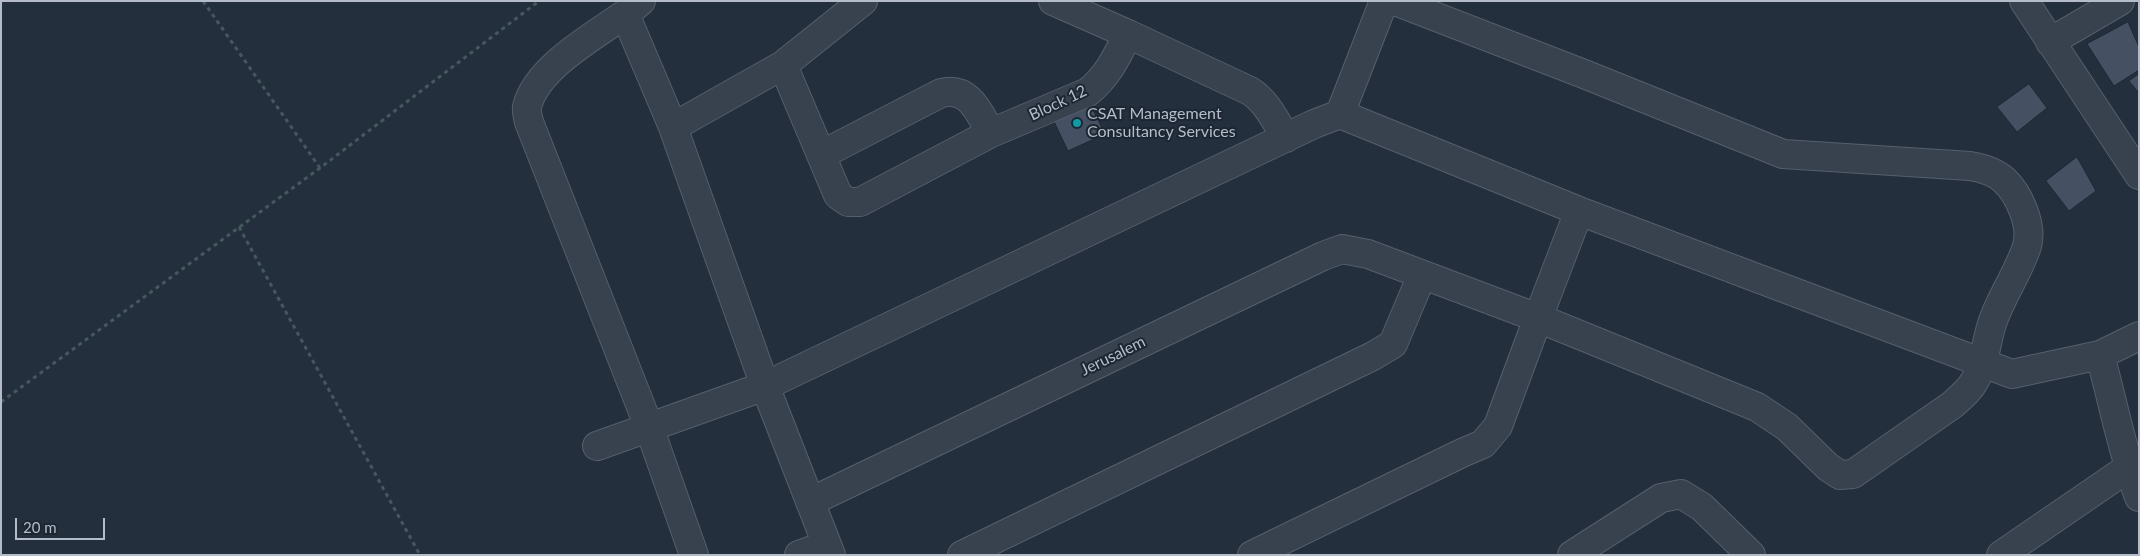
<!DOCTYPE html>
<html>
<head>
<meta charset="utf-8">
<style>
  body { margin:0 }
  #map { position:relative; width:2140px; height:556px; overflow:hidden; background:#242f3e; font-family:Lato,sans-serif }
  canvas { display:block }
  .frame { position:absolute; inset:0; border:2px solid #b4bcc9; pointer-events:none }
  .scale { position:absolute; left:15px; top:518px; width:90px; height:22px; box-sizing:border-box; border:2px solid #b4bcc9; border-top:0; padding-left:6px; font-size:15px; line-height:18px; white-space:nowrap; color:#b4bcc9; -webkit-text-stroke:4px #1d2633; paint-order:stroke }
</style>
</head>
<body>
<div id="map">
<canvas width="2140" height="556"></canvas>
<div class="frame"></div>
<div class="scale">20 m</div>
</div>
<script>
const context = document.querySelector('canvas').getContext('2d');
context.lineJoin = 'round';
function fillPath(path, color) {
  context.fillStyle = color;
  context.fill(path, 'evenodd');
}
function strokePath(path, color, width, dash) {
  context.strokeStyle = color;
  context.lineWidth = width;
  context.lineCap = dash ? 'butt' : 'round';
  context.setLineDash(dash || []);
  context.stroke(path);
}
function write(font, color, halo, rows, align = 'center') {
  context.font = font + ' Lato,sans-serif';
  context.lineWidth = 4;
  context.setLineDash([]);
  context.textBaseline = 'middle';
  context.strokeStyle = halo;
  context.fillStyle = color;
  for (const [text, x, y, turn = 0] of rows) {
    context.save();
    context.translate(x, y);
    context.rotate((+turn || 0) * Math.PI / 180);
    context.textAlign = isNaN(turn) ? turn : align;
    if (halo) context.strokeText(text, 0, 0);
    context.fillText(text, 0, 0);
    context.restore();
  }
}
const building = new Path2D(`
  M2128,22L2139,47V70L2114,86L2087,44Z
  M2139,74V93L2129,81Z
  M2029,84L2047,108L2017,132L1997,107Z
  M1086,96L1105,134L1068,151L1049,111Z
  M2077,157L2096,191L2069,211L2046,181Z`);
fillPath(building, '#455162');
strokePath(building, '#1f2835', 1);
const street = new Path2D(`
  M641,1L625,14L673,127L765,386L831,555
  M1053,1L1128,34L1250,91C1267,102 1275,120 1286,138
  M2024,1L2139,175
  M625,14C594,36 536,68 527,107C526,111 528,117 529,122L649,427L694,555
  M2050,42L2120,1
  M783,65L838,195L848,202H860L991,133L1088,92C1108,76 1117,56 1128,34
  M1340,114L1384,1
  M673,127L783,65L863,1
  M821,155L941,93C970,86 979,113 991,133
  M2100,355C2113,402 2122,451 2139,497
  M597,446L765,386L1314,124L1340,114L1579,211L2012,374L2100,355L2139,336
  M810,502L1323,256L1342,249L1368,254L1538,318L1579,211
  M799,555L827,545
  M962,555L1373,356L1393,344L1422,275
  M1252,555L1462,453L1483,444L1498,426L1538,318L1757,407L1787,427L1828,467L1840,475L1853,474L1952,405C1960,398 1970,390 1975,380C1986,362 1986,338 1994,318C2003,294 2019,271 2027,246C2033,225 2019,194 2004,180C1994,171 1982,168 1970,166L1783,154L1584,74L1395,1
  M1572,555L1661,498L1681,494L1702,507L1751,555
  M2001,555L2128,468`);
strokePath(street, '#565f6c', 30);
strokePath(new Path2D(`
  M203,1L320,168
  M239,227L420,555
  M1,402L320,168L539,1`), '#44595c', 3, [4, 4]);
strokePath(street, '#38414e', 28);
for (const [x, y, r, color] of [
  [1077,123,5,"#0f9aa8"]
]) {
  const dot = new Path2D();
  dot.arc(x, y, r, 0, 2 * Math.PI);
  context.fillStyle = color;
  context.fill(dot);
  strokePath(dot, '#1d2633', 2);
}
write('16px', '#b4bcc9', '#1d2633', [
  ["Block 12",1058,103,-25],
  ["Jerusalem",1113,356,-26]
]);
write('16px', '#b4bcc9', '#1d2633', [
  ["CSAT Management",1087,114],
  ["Consultancy Services",1087,132]
], 'left');
</script>
</body>
</html>
